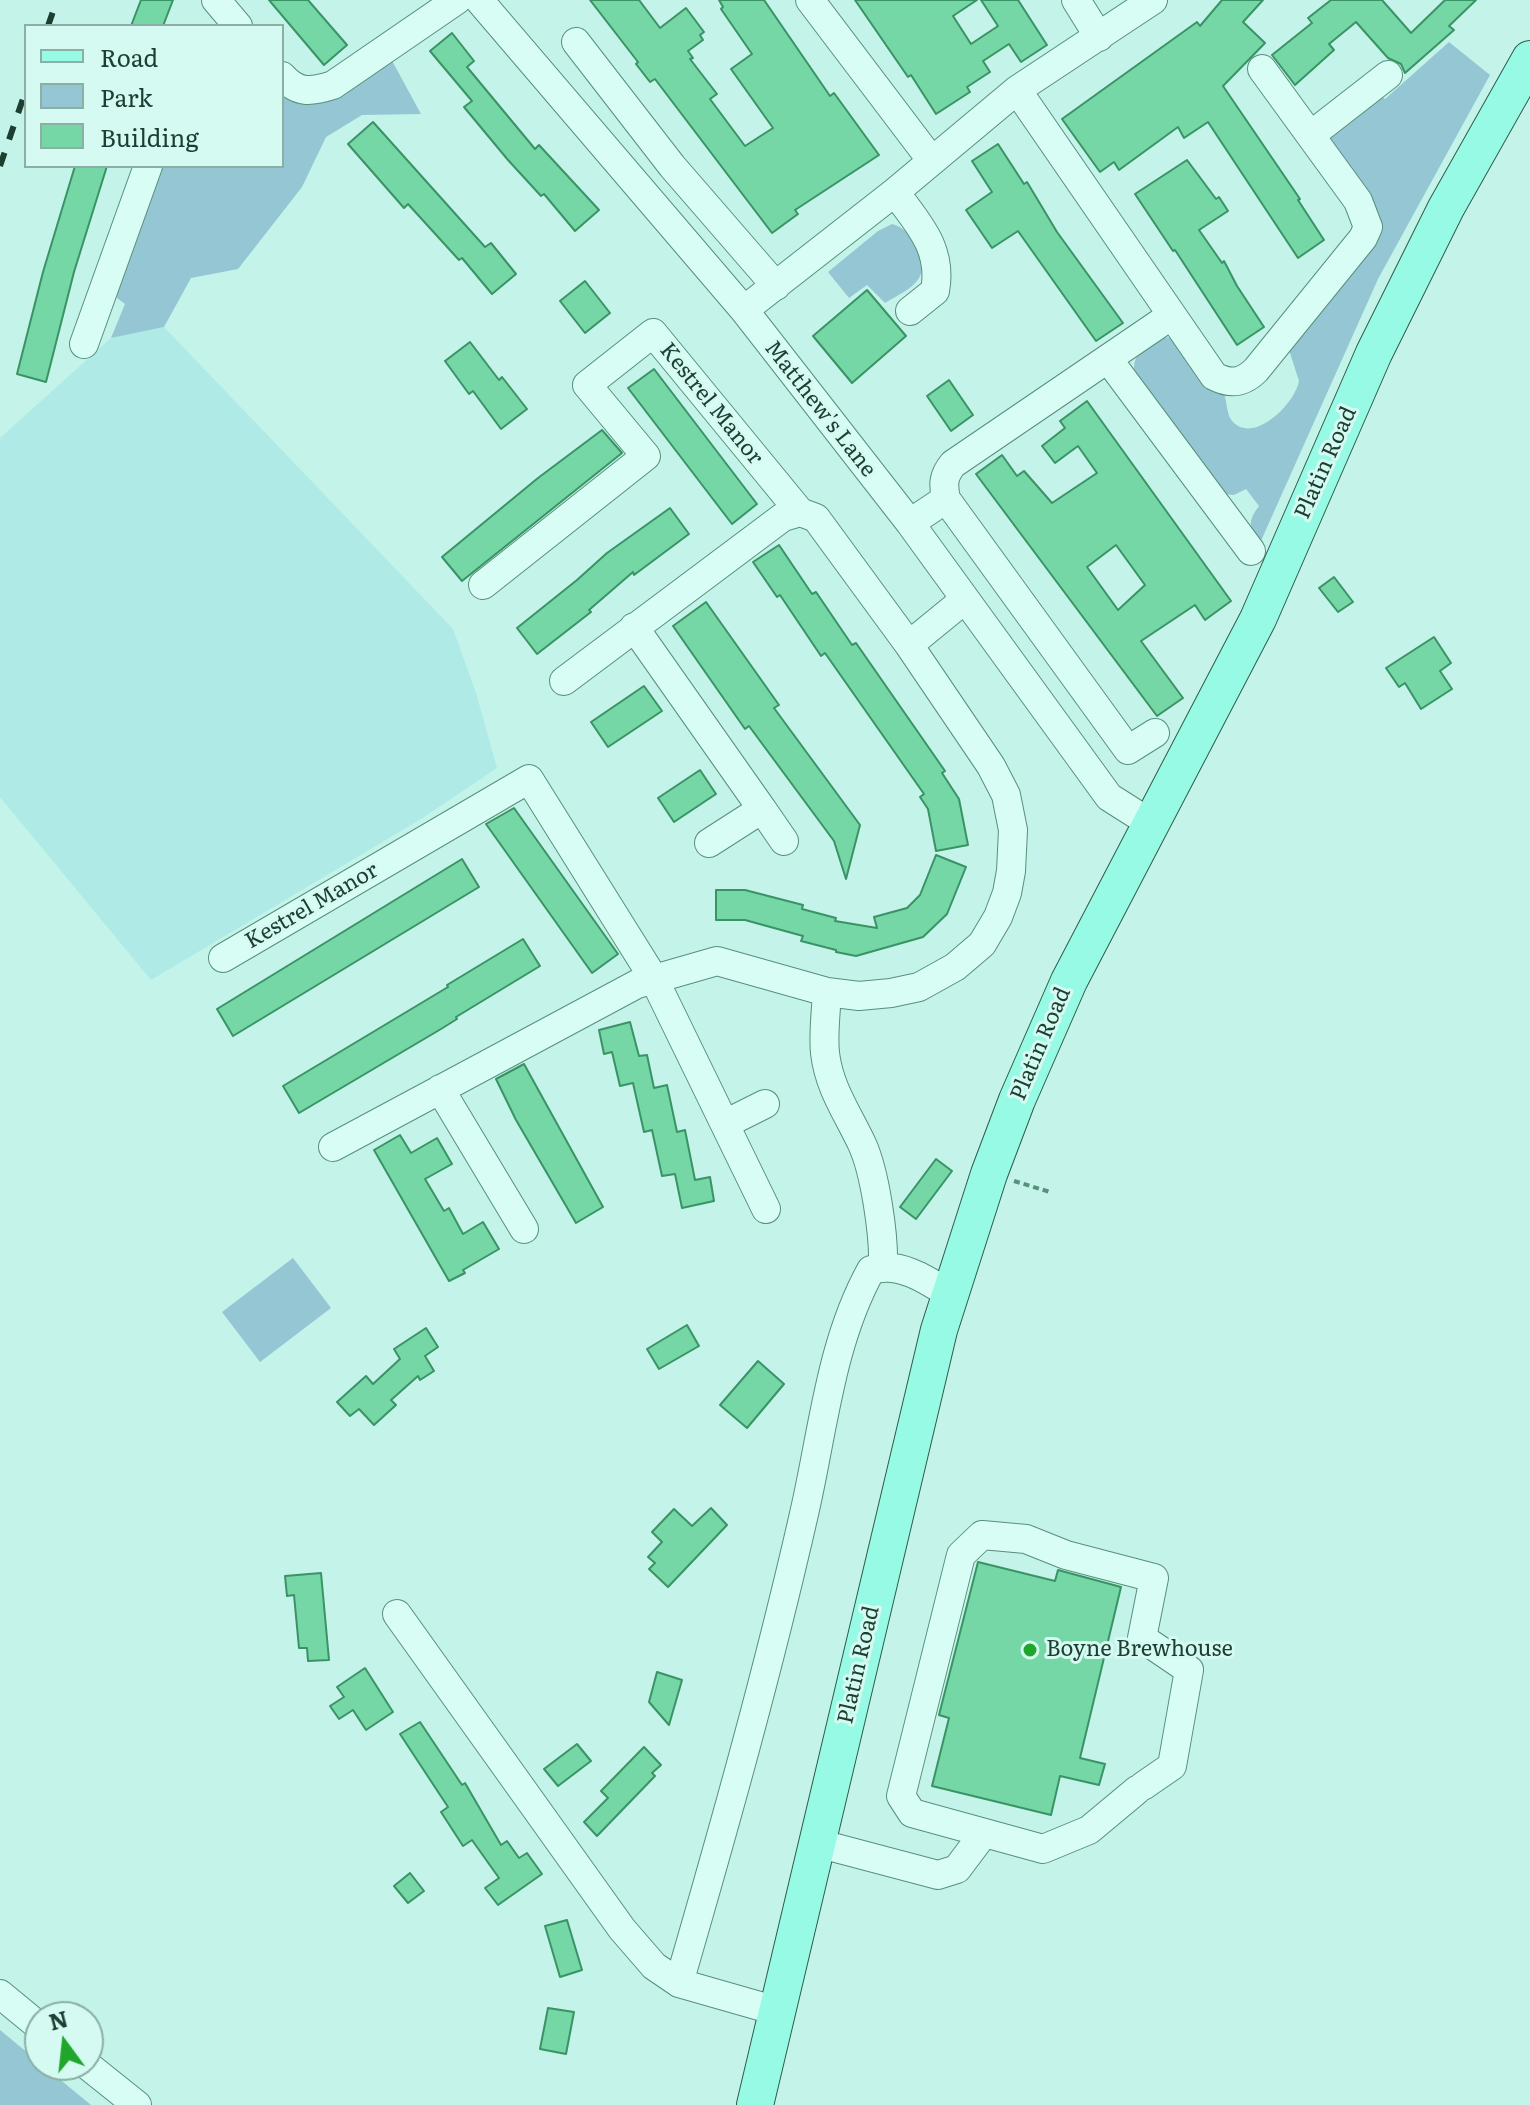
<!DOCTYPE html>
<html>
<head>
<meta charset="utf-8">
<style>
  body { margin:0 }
  #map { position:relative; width:1530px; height:2105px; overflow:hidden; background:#c3f3e9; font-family:Literata,serif }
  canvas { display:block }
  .legend { position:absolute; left:24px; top:24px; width:260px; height:144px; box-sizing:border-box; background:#d4faf2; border:2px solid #8bafa4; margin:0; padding:10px 14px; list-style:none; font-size:24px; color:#1d3e30 }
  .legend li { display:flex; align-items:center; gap:16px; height:40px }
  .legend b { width:40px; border:2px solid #8bafa4 }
  .north { position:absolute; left:24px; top:2001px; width:80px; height:80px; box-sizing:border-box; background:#d4faf2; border:2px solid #8bafa4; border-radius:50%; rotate:345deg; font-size:22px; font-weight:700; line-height:32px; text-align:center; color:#1d3e30 }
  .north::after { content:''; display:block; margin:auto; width:28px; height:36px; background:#20a72b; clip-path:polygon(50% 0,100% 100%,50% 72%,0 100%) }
</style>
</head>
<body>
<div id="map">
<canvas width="1530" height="2105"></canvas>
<ul class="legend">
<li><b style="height:10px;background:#97fae5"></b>Road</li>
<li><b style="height:22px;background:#95c6d3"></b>Park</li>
<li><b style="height:22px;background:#75d6a6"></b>Building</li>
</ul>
<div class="north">N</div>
</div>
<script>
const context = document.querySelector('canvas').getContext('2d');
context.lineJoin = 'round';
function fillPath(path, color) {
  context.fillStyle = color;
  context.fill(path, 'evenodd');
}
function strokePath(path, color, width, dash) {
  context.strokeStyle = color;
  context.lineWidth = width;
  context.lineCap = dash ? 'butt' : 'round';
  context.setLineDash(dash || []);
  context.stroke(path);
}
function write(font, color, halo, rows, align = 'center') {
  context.font = font + ' Literata,serif';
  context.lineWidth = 6;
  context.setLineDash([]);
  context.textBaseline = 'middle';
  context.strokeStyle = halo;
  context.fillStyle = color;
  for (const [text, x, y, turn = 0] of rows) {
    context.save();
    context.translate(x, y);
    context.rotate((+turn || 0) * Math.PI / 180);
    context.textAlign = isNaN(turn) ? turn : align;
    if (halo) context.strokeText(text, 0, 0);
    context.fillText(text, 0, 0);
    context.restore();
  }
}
fillPath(new Path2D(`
  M164,327L453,629L476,693L497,768L421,819L151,980L0,797V438L111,338Z`), '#afeae6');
fillPath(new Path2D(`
  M1449,42L1490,75L1378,279L1260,543C1249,528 1247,522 1259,506L1246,489L1234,495L1225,494L1135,374C1129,354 1153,334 1172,338C1188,355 1207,370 1221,389C1229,398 1224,413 1234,423C1256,443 1295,403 1299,381L1289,350L1365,254L1329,142L1330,135L1379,94L1385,99Z
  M390,57L421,114L362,115L326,137L302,187L238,269L191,278L164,327L111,338L125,304L117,298L113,291L123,275L163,166H282V91Z
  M892,224C910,227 928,259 920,276C915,288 896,296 885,303L867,285L849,298L828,272L878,231Z
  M293,1258L331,1308L260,1362L222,1312Z
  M0,2030L91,2105H0Z`), '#95c6d3');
const building = new Path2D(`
  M141,0H173L163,26H131Z
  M269,0H308L347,45L324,65Z
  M590,0H639L660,28L686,8L704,32L700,35L703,40L688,51L693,58L690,59L717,94L710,99L745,146L773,128L731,69L752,54L721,9L723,7L719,0H764L830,96L834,93L879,155L795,210L798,214L772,233L655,79L650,82L636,64L638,62Z
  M855,0H977L953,16L971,44L998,26L981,0H1018L1047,45L1021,62L1009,44L983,61L990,72L967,87L970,92L936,114L911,75L908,77Z
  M1222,0H1263L1243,22L1265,43L1223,86L1300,199L1298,200L1324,240L1298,258L1208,122L1184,138L1178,127L1119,170L1114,162L1100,172L1062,119L1197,22L1200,26Z
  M1331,0H1382L1411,33L1445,0H1476L1449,26L1454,30L1405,73L1401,64L1388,58L1356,22L1329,44L1334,50L1295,85L1272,55L1312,23L1308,18Z
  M452,33L474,61L467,67L535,149L539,145L599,210L575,231L544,194L541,196L508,160L464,107L472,101L430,51Z
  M373,122L485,247L491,243L516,274L492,294L462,258L459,260L408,204L404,208L348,144Z
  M998,144L1024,184L1027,182L1057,232L1123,323L1096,341L1018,231L992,248L966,210L992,192L972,161Z
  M1187,160L1216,199L1219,197L1228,211L1199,230L1222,263L1224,261L1237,286L1264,327L1237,345L1175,250L1173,251L1135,194Z
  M75,166H107L74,272L46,382L17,374L43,272Z
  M585,281L610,313L585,333L560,301Z
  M867,290L906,336L852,383L813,336Z
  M470,342L499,380L502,377L527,409L501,429L473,391L469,394L445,361Z
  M654,369L757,504L732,524L628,388Z
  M949,380L973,415L951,431L927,396Z
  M1087,401L1231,601L1205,620L1195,605L1141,641L1183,698L1157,716L976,474L1002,455L1017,476L1024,471L1052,503L1097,473L1078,446L1055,463L1042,446L1065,428L1060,421ZM1116,545L1145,585L1118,610L1087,567Z
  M602,430L622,453L462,581L442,557L538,478Z
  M670,508L689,534L634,575L633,572L589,610L591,612L537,654L517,628L577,580L607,553Z
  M779,545L812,594L816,592L852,645L856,643L945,771L942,773L959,799L968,845L936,851L928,809L920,797L924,794L825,653L821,656L780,595L777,597L753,562Z
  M1334,577L1353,602L1338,612L1319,588Z
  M706,602L779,705L774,708L860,825L846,879L834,841L749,726L745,729L673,626Z
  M1434,637L1451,663L1440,671L1452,689L1421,709L1405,683L1399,687L1386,668Z
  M644,686L662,711L608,747L591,722Z
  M700,770L716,794L674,822L658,798Z
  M514,808L618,954L592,973L486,824Z
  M936,855L966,867L947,914L923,937L856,956L836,952V950L801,941L803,936L745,920H716V890H745L803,905L802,909L836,918L835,921L877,928L874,917L907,908L920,895Z
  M462,859L479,887L233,1036L217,1009Z
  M523,939L540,966L456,1017L457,1019L441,1029L299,1113L283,1086L448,987L447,985Z
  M630,1022L639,1056L647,1055L654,1088L667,1085L677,1132L685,1130L695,1180L710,1177L714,1201L682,1208L675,1174L662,1176L652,1130L644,1132L633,1083L620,1086L612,1052L604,1054L599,1030Z
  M524,1064L603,1207L576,1223L516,1120L496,1079Z
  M400,1135L411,1153L437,1138L452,1164L425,1179L444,1211L449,1208L463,1234L483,1222L499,1249L463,1270L465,1273L449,1281L374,1150Z
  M936,1159L952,1171L916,1219L900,1207Z
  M687,1325L699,1346L659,1369L647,1349Z
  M426,1328L438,1347L425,1356L434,1371L420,1380L418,1376L391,1400L396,1405L374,1425L359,1409L350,1416L337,1402L366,1376L373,1384L400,1359L394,1349Z
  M758,1361L784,1384L747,1428L720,1405Z
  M711,1508L727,1525L668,1587L649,1569L655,1563L648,1557L662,1542L652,1532L674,1509L692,1526Z
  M978,1562L1055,1581L1058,1570L1121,1587L1080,1758L1105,1764L1099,1785L1060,1776L1051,1815L932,1786L949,1718L939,1715Z
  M321,1573L329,1660L308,1661L307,1648H299L294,1595L287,1596L285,1576Z
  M365,1668L393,1712L366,1730L353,1710L339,1719L330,1706L344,1697L337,1687Z
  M657,1672L682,1680L669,1725L649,1702Z
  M420,1722L462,1785L465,1783L501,1845L507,1841L519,1858L527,1853L542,1874L498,1905L485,1888L499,1878L472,1840L463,1846L441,1812L448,1807L400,1734Z
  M577,1744L591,1761L558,1786L544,1769Z
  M644,1747L661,1765L652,1773L655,1776L597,1836L584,1822L608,1798L601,1791Z
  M410,1873L424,1891L408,1903L394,1886Z
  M567,1920L582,1970L560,1977L545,1926Z
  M548,2008L574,2012L566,2054L540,2049Z`);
fillPath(building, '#75d6a6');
strokePath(building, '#3a9365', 2);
const minor = new Path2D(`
  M216,0L238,26
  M479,0L744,310L910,523L1109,797L1150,823
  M810,0L932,161
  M1076,0L1099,37
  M576,42L672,166L776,286
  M282,76C298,94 311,92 333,85L457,0
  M1017,90L1214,376C1231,385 1243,383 1256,370L1363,238L1368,227L1358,201L1262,69
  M1311,135L1388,75
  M895,192C918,224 943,248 935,291L910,311
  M744,310L895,192L1017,90L1153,0
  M84,344L148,166
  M1108,359L1251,551
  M946,499L1128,750L1155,733
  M910,523L946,499C943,484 943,476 953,464L1172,315
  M483,585L646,456L587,385L653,333L800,512
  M634,627L762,809
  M909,645L964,600
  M709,843L762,809L784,841
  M223,958L529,779L654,979L766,1209
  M827,992C826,1012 823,1034 825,1053C829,1088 848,1114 862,1144C875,1172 884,1235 883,1265
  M440,1089L524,1229
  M725,1124L765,1104
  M333,1147L637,984L717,961L827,992L859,996L891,993L919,987L955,967L982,944L998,917L1007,893L1011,871L1013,830L1006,795L991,766L909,645L816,518L800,512L783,517L564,681
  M397,1614L622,1929L654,1966L679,1983L777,2011
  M1137,1790L1089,1830L1043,1849L912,1813L901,1796L961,1555L982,1535L1026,1539L1066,1555L1154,1578L1142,1638L1189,1670L1172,1766L1143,1786
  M817,1843L938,1875L957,1869L984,1833
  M679,1983C724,1828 768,1672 804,1514C823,1432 830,1344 871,1270C898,1261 926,1279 949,1294
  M0,1994L40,2027
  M87,2065L137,2105`);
const major = new Path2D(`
  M755,2105L939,1330L989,1174L1017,1100L1069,981L1258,619L1374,353L1446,208L1530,59`);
strokePath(minor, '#57907b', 30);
strokePath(major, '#2c5e48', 38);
strokePath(new Path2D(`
  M1014,1181L1050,1192`), '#57907b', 4, [6, 4]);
strokePath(minor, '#d8fdf5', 28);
strokePath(major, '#97fae5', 36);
strokePath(new Path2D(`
  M48,26L57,0
  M0,166L26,90`), '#1d3e30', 6, [14, 14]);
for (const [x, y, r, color] of [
  [1030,1650,8,"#20a72b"]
]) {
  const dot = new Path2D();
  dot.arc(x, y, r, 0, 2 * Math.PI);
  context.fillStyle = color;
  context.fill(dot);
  strokePath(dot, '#d4faf2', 3);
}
write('22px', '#1d3e30', '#d4faf2', [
  ["Kestrel Manor",711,404,51],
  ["Matthew's Lane",820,409,52],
  ["Platin Road",1326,463,-66],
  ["Kestrel Manor",312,906,-30],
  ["Platin Road",1041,1044,-67],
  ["Platin Road",859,1665,-77]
]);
write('22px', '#1d3e30', '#d4faf2', [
  ["Boyne Brewhouse",1046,1650]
], 'left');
</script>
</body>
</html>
